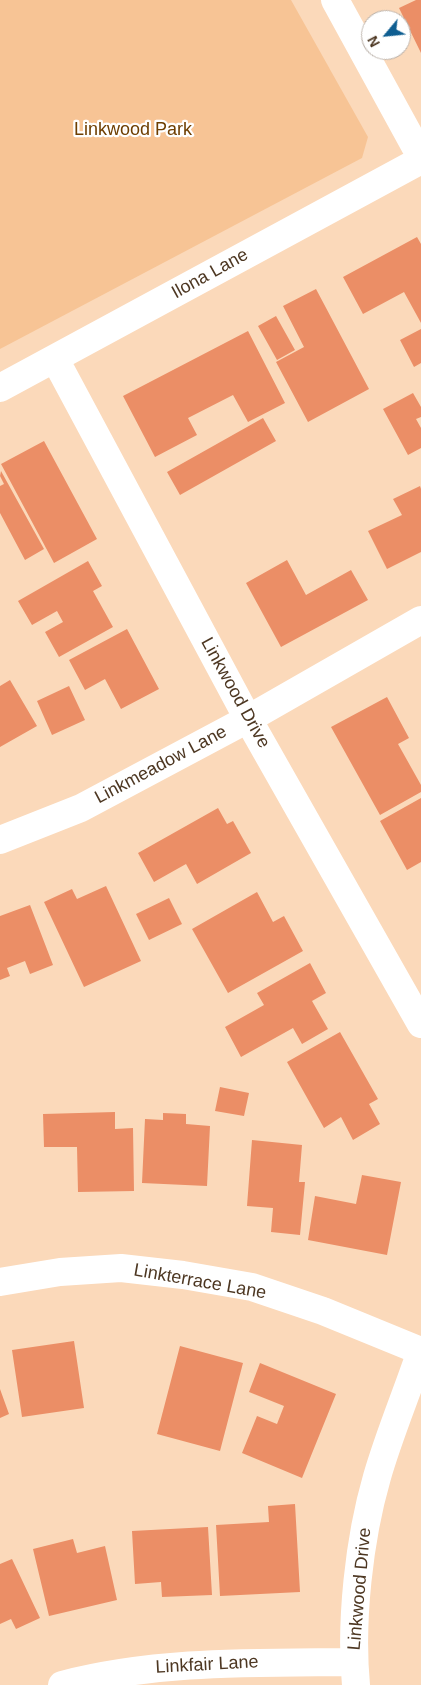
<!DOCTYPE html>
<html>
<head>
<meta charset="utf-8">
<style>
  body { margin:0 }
  #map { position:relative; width:421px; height:1685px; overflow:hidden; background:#fbd9ba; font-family:Helvetica,sans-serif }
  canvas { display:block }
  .north { position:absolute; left:361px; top:10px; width:50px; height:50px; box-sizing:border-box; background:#fff; border:1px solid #b8afa7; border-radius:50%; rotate:242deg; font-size:14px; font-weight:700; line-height:20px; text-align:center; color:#4d3722 }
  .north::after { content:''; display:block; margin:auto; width:18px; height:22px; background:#0e5e91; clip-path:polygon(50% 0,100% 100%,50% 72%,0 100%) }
</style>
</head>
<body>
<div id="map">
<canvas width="421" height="1685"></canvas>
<div class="north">N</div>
</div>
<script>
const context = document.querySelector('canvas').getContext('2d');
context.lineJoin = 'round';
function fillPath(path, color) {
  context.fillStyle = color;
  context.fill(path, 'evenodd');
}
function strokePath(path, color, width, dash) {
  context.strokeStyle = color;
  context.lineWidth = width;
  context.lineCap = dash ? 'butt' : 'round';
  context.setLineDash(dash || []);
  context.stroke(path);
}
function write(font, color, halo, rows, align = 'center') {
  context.font = font + ' Helvetica,sans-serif';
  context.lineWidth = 4.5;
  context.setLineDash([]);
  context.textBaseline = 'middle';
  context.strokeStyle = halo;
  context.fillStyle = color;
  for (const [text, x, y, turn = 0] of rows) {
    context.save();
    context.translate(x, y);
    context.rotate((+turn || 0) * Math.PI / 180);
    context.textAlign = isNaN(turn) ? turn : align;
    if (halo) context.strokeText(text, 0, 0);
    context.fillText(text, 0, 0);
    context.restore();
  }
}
fillPath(new Path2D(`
  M0,0H291L368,137L362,158L0,349Z`), '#f7c495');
fillPath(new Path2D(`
  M416,0H421V53L399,8Z
  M417,237L421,244V323L404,292L363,314L343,277Z
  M316,289L369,389L308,422L276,362L304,347L283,306Z
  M276,316L295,350L277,360L258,326Z
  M421,329V363L414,367L400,340Z
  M248,331L285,403L248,422L233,395L188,418L197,435L155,457L123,396Z
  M413,393L421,407V417L416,419L421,428V448L408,455L383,409Z
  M263,418L276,441L180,495L167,472Z
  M44,441L97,539L54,563L1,464Z
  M1,471L44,549L25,560L0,513V486L4,484L0,476Z
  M420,486L421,489V552L387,569L368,531L402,515L393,499Z
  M287,560L306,595L351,570L368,600L281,647L246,583Z
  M88,561L102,586L93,591L113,627L59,657L45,632L63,622L57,611L32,625L18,601Z
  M127,629L159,689L121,709L105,679L85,690L69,660Z
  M10,680L37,726L0,747V686Z
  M69,686L85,720L52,735L37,701Z
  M387,697L409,738L398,744L421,785V792L380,815L331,727Z
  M421,798V862L407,870L380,821Z
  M218,808L227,824L233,821L251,853L197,884L186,864L154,882L138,853Z
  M106,886L141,961L84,987L44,902L72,889L77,899Z
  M257,892L273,922L284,916L303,951L228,993L192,929Z
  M169,898L182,924L149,940L136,914Z
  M30,905L53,965L30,974L25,961L7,968L10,976L0,980V916Z
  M310,963L326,993L312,1001L328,1029L302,1044L293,1028L241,1057L225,1027L264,1005L257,993Z
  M340,1032L378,1099L369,1104L380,1124L353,1140L341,1117L324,1128L287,1062Z
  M220,1087L249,1093L244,1116L215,1111Z
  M115,1112V1129L133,1128L134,1191L78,1192L77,1147H44L43,1114Z
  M163,1113L186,1114V1124L210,1126L207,1186L142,1183L145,1119L163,1120Z
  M252,1140L302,1145L299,1182H305L300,1235L271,1232L273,1208L247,1206Z
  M362,1175L401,1182L387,1255L308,1240L315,1196L356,1204Z
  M74,1341L84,1408L22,1417L12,1350Z
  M180,1346L243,1363L220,1451L157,1434Z
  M260,1363L336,1394L302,1478L242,1453L257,1416L277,1424L284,1406L249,1392Z
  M0,1389L9,1414L0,1418Z
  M295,1504L300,1592L220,1596L216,1525L269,1522L268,1506Z
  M208,1527L212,1595L162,1597L161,1582L135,1584L132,1531Z
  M73,1539L77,1553L105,1546L117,1600L49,1616L33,1549Z
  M12,1559L40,1618L16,1629L11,1619L0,1624V1564Z`), '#eb8e66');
strokePath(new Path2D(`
  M335,0L421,157
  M55,359L248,719L421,1024
  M0,388L421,160
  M0,840L81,808L248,719L421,620
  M0,1282L60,1272L121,1268L183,1275L252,1287L323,1311L421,1351
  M62,1685C158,1660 256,1663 354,1662
  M356,1685C350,1622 359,1539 377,1477C389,1435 407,1393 421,1351`), '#fff', 28);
write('18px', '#6e3e01', '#fff', [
  ["Linkwood Park",133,130]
]);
write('18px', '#4d3722', '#fff', [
  ["Ilona Lane",210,274,-29],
  ["Linkwood Drive",235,693,61],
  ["Linkmeadow Lane",161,765,-28],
  ["Linkterrace Lane",200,1282,10],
  ["Linkwood Drive",360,1589,-85],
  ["Linkfair Lane",207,1665,-3]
]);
</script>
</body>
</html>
